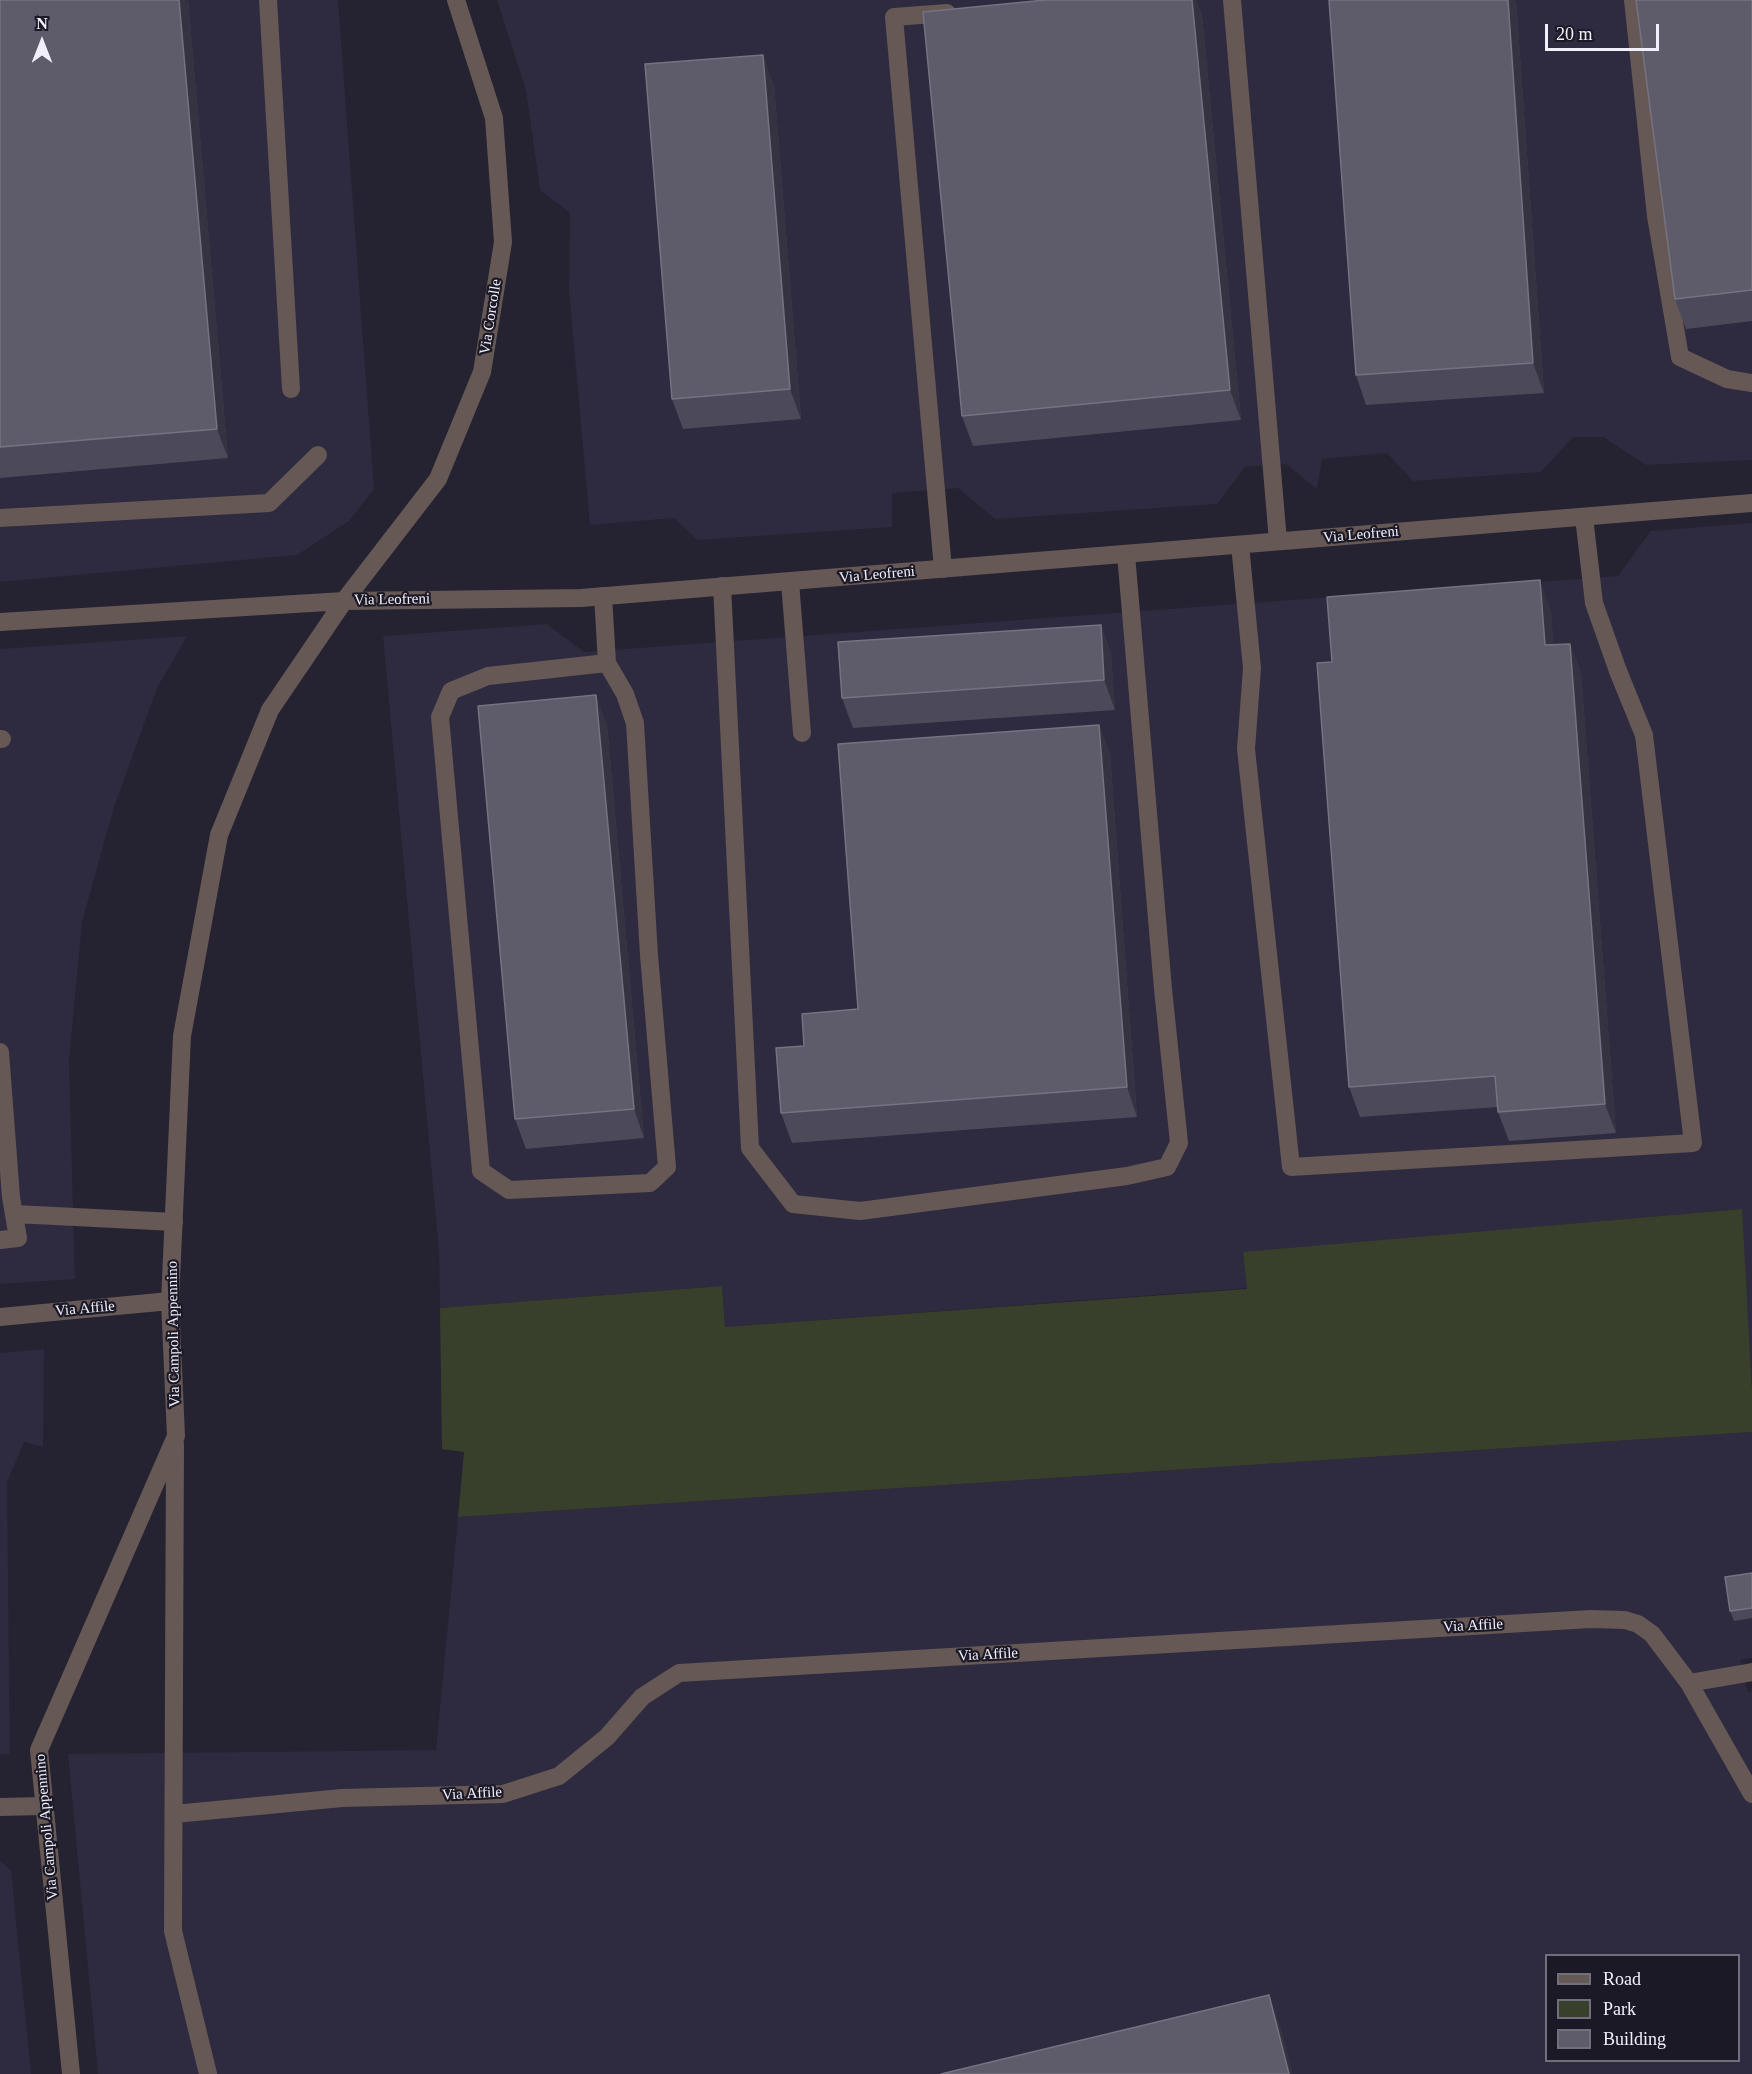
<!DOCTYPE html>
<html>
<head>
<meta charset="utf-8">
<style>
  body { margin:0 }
  #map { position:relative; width:1752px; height:2074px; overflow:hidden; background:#252231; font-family:"Times New Roman",serif }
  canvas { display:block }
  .legend { position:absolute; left:1545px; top:1954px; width:195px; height:108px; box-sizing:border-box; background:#1c1927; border:2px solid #716f7b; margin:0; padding:8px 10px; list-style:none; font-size:18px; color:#f1f0fa }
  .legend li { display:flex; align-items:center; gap:12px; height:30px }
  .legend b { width:30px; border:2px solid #716f7b }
  .north { position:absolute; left:12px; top:12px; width:60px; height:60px; -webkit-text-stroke:4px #1c1927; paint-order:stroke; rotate:0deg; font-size:16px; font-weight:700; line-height:24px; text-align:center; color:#f1f0fa }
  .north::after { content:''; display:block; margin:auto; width:21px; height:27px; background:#f1f0fa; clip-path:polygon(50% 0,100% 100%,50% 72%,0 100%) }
  .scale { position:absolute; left:1545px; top:24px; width:114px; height:27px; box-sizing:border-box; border:3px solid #f1f0fa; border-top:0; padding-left:8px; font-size:18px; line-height:21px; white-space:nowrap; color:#f1f0fa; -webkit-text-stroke:4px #1c1927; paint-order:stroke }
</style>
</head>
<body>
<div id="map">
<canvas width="1752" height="2074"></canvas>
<ul class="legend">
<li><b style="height:8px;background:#665854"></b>Road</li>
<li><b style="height:16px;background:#38402b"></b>Park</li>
<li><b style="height:16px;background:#5e5b6b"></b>Building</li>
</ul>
<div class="north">N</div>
<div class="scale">20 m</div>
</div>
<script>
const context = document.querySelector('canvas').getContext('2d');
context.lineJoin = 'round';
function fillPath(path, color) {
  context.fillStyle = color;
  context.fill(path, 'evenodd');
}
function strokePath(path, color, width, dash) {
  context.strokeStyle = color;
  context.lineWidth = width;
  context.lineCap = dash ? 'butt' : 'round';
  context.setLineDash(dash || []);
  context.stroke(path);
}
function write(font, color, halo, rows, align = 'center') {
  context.font = font + ' "Times New Roman",serif';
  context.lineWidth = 4.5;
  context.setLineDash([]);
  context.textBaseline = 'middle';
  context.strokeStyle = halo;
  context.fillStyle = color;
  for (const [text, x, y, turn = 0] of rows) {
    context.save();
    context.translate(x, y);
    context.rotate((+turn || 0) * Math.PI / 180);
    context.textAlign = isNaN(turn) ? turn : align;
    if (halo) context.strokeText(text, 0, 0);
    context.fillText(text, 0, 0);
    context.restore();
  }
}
fillPath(new Path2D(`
  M0,0H338L374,489L349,521L297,555L0,582Z
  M497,0H1752V460L1646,465L1603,437H1573L1541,472L1413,481L1387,453L1322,459L1317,489L1286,464L1245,467L1217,504L995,519L958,488L892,493V527L697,540L674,518L590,525L569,291L570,213L540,190L526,90Z
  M1752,523V1390L1741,1209L1243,1253L1248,1288L725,1327L722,1286L440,1308L439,1252L383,636L547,624L584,652L1618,576L1651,531Z
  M187,636L157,688L114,807L82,922L69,1061L75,1279L0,1284V649Z
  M44,1349L43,1447L24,1442L7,1482L10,1755L0,1754V1353Z
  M1752,1432V1658L1740,1660L1748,1692L1752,1691V2074H98L68,1754L436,1750L458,1517ZM1546,1956H1738V2060H1546Z
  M0,1861L11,1870L31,2074H0Z`), '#2e2a3f');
fillPath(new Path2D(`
  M1742,1209L1752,1390V1432L458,1517L464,1452L442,1449L440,1308L722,1286L725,1327L1247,1289L1243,1252Z`), '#38402b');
strokePath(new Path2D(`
  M268,0L291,389
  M1232,0L1278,541
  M1633,0L1656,216L1680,357L1727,379L1752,383
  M0,518L269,503L318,455
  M1240,545L1252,668L1246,749L1291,1167L1693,1143L1644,735L1618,671L1594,603L1584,517
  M943,569L894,17L947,13
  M790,582L802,733
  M722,586L750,1148L793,1204L860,1211L1127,1176L1167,1167L1179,1143L1163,989L1126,554
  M603,596L607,663L625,694L635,723L649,955L667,1167L650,1183L509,1190L481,1171L440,717L451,691L488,676L607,663
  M0,739H2
  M0,1052L11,1197L18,1238L0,1240
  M15,1214L174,1222
  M0,1807L44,1806`), '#665854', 18);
strokePath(new Path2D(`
  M0,622L344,601L581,598L1752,503
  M0,1317L170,1301
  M175,1444L173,1931L208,2074
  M1689,1683L1752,1672
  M174,1814L342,1798L503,1794L559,1776L607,1737L642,1697L679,1673L1591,1619L1625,1620L1638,1624L1652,1634L1689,1683L1752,1794
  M71,2074L39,1750L176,1436L170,1301L182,1036L219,835L270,710L344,601L438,479L482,372L503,242L494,118L456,0`), '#665854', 18);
fillPath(new Path2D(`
  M0,0H188L228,458L0,478Z
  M1045,0H1196L1202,16L1241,420L973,446L962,416Z
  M1516,0L1544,393L1366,405L1356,375Z
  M1752,0V321L1686,329L1675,299Z
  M774,85L801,419L683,429L672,399Z
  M1551,610L1553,645L1570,644L1581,673L1616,1133L1509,1141L1498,1112V1107L1360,1117L1349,1087L1332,662Z
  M1101,625L1111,654L1115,710L853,728L842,698Z
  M607,725L644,1138L526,1149L515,1119Z
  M1099,725L1110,754L1137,1117L792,1143L781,1113L804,1046L858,1009Z
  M1752,1573V1618L1734,1621L1730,1611Z`), '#4c4a5a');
fillPath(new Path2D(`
  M179,0H188L228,458L217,429Z
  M1192,0H1196L1202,16L1241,420L1230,390Z
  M1508,0H1516L1544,393L1533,363Z
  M763,55L774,85L801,419L790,389Z
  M1540,580L1551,610L1556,675L1545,645Z
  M1101,625L1111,654L1115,710L1104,680Z
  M1570,644L1581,673L1616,1133L1605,1104Z
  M596,695L607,725L644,1138L634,1109Z
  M1099,725L1110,754L1137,1117L1127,1087Z
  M1269,1995L1283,2034L1293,2074H1289Z`), '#353242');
const building = new Path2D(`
  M0,0H179L217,429L0,447Z
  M1045,0H1192L1230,390L962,416L923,12Z
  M1329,0H1508L1533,363L1356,375Z
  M1636,0H1752V290L1675,299Z
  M763,55L790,389L672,399L645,64Z
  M1540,580L1545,645L1570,644L1605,1104L1498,1112L1495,1076L1349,1087L1317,663L1332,662L1327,597Z
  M1101,625L1104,680L842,698L838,642Z
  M596,695L634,1109L515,1119L478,706Z
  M1099,725L1127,1087L781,1113L776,1048L804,1046L802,1014L858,1009L838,744Z
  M1752,1573V1608L1730,1611L1725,1577Z
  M1269,1995L1289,2074H941Z`);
fillPath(building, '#5e5b6b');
strokePath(building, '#757382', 1.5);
write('15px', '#f1f0fa', '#1c1927', [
  ["Via Corcolle",491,317,-81],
  ["Via Leofreni",1361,535,-5],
  ["Via Leofreni",877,575,-5],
  ["Via Leofreni",392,600,-1],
  ["Via Affile",85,1309,-5],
  ["Via Campoli Appennino",174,1334,-91],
  ["Via Affile",1473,1626,-3],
  ["Via Affile",988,1655,-3],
  ["Via Affile",472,1794,-3],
  ["Via Campoli Appennino",47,1827,-95]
]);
</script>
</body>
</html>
